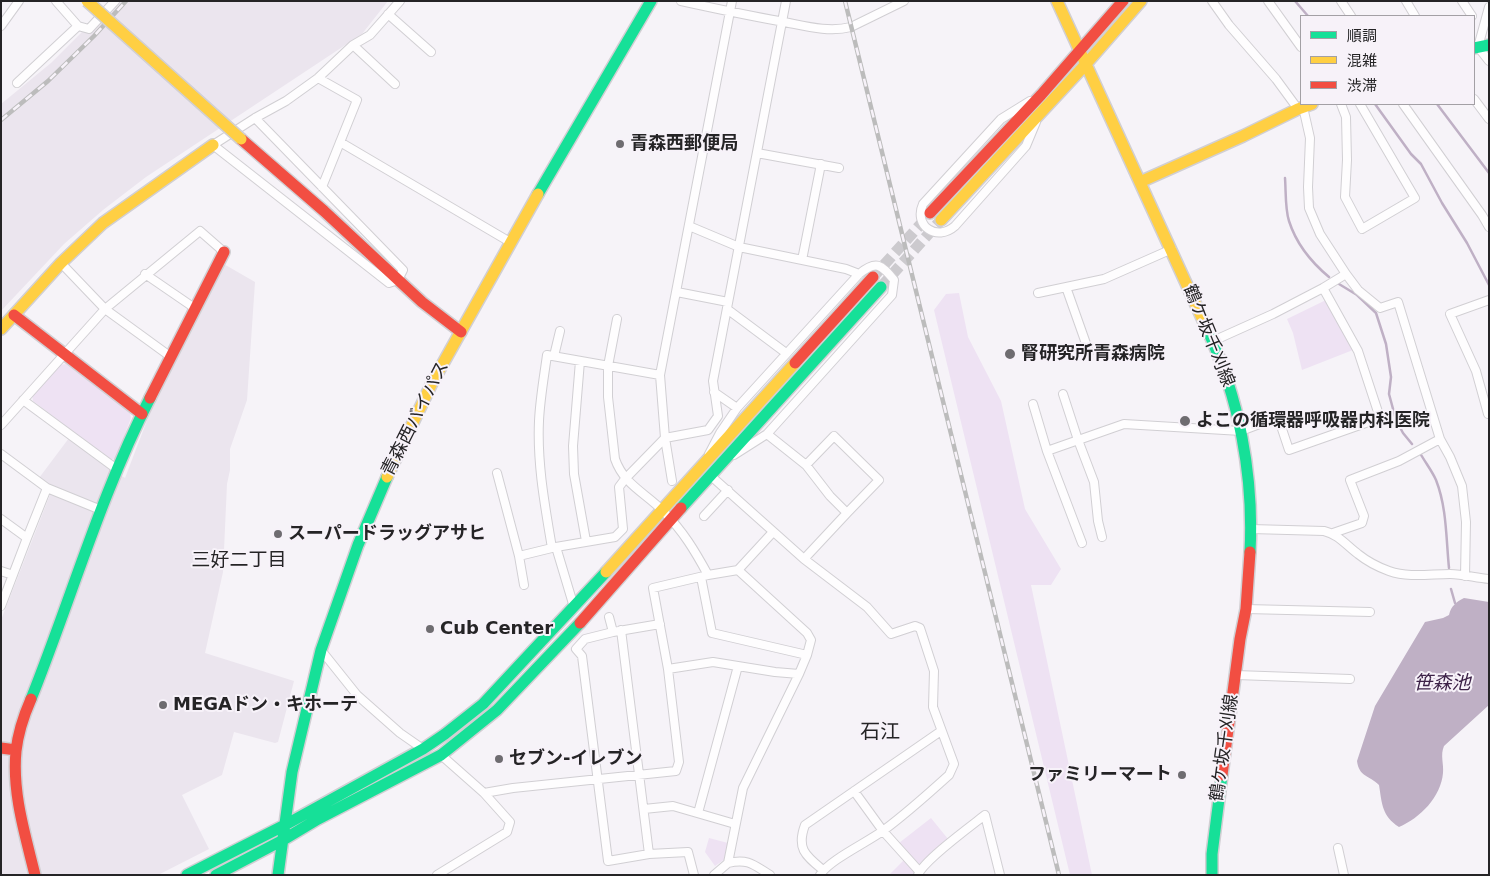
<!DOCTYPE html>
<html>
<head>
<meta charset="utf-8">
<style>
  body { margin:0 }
  #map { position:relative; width:1490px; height:876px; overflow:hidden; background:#f6f3f8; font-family:"DejaVu Sans","Noto Sans JP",sans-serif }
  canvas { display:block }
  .frame { position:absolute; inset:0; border:2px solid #252426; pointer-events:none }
  .legend { position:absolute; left:1300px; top:15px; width:175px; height:90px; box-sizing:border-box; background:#f7f2f9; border:1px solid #a3a0a5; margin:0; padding:6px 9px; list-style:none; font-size:15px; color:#252426 }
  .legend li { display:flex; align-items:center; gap:10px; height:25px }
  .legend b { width:25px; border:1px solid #a3a0a5 }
</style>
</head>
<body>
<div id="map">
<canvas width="1490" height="876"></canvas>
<div class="frame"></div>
<ul class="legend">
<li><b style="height:6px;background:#16e098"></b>順調</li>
<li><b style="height:6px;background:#ffcf43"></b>混雑</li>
<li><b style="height:6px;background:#f24e42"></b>渋滞</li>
</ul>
</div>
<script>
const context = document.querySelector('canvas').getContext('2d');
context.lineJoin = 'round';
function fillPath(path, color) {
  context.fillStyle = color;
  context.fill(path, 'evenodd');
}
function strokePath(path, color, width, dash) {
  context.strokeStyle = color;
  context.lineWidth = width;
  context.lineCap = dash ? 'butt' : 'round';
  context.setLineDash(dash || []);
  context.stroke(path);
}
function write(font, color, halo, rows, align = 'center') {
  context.font = font + ' "DejaVu Sans","Noto Sans JP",sans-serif';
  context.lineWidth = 4;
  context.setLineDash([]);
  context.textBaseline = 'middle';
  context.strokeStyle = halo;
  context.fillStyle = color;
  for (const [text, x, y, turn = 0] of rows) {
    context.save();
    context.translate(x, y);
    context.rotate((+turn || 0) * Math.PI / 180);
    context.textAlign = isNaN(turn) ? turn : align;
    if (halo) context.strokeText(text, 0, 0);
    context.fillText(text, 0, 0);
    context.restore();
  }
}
fillPath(new Path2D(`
  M113,1H388L362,34L146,177L103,210L64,244L1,311V104L51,63Z
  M222,263L255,282L247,400L230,449V470L227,484L223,572L205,653L294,681L278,742L275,743L234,732L222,775L182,795L209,849L158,875H1V620L53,487L39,478L69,438L114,471L125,478L151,410Z`), '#ebe5ee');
fillPath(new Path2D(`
  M959,293L968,337L1001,401L1025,509L1061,569L1051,585H1031L1092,875H1070L934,310L946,294Z
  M1326,300L1353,350L1302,370L1293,333L1287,319Z
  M66,364L130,412L131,418L116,458L110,460L33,401L32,395L59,365Z
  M931,818L948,839L918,865L899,843Z
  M709,838L728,843L725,859L715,866L705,852Z
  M905,859L915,870L913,875H889Z`), '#eee2f3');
fillPath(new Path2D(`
  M1464,598L1489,602V705L1444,746C1440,755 1444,764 1443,773C1441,797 1420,818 1399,827C1382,816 1382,804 1379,785C1369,775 1359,777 1357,761L1375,706L1425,622L1443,618L1449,615C1451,606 1456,602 1464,598Z`), '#bfb0c5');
strokePath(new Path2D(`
  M1295,1L1308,16
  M1375,104L1411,154L1421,164L1442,203L1467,243L1489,285
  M1437,104L1489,173
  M1285,178C1286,191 1285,209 1289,221C1296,243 1311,262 1329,277
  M1339,284L1357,295L1376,313L1386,344L1391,377L1389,394L1396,420L1403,433L1412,444
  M1420,453C1425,462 1432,471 1436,480C1447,508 1446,539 1449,568
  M1451,589L1455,603`), '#bfb0c5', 2.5);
strokePath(new Path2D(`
  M873,277L929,215
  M881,287L941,220`), '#cccace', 11, [11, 5.5]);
const street = new Path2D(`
  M681,1C713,8 746,15 779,21C802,25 827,33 851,27L904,1
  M1212,1L1229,25L1276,79L1298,109
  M1268,1L1301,47
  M1341,1L1351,16
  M1406,1L1415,16
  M1462,1L1472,16
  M1489,7L1478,47L1489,61
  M388,14L431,52
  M1,26L19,1
  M78,26L89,29L115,1
  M353,45L395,84
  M318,78L357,100L322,187
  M17,83L78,26L56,1
  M1474,99L1489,119
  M1030,101L1001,119L923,204C913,226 937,242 955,226L1026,146L1036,122
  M1341,104L1346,117L1347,160L1345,197L1362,229L1415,198L1360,104
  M1403,104L1482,215L1489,227
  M1303,107L1310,138L1308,187L1309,208L1320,234L1346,274
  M255,118L403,270L398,280L389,283L213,145L255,118L286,101L318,78L353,45L370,35L400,1
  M340,142L510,242
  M757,153L839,168
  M689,226L739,247L846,269L859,274
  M802,260L821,164
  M61,263L105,309L171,357
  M145,274L196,309
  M1066,287L1089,352
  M677,292L728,302
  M1038,293L1104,279L1172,249
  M727,309L786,353
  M617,319L608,366V397L615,459C624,485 646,493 664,512C683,531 695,551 708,575
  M1213,341L1273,314L1323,288L1346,274L1358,290L1380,308L1398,302L1440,439L1450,457L1462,486L1466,522L1465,576
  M554,356L560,331
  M580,361L573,446L574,474L586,541
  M714,392L737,408
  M1063,394L1078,440L1094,482L1098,521L1102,537
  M23,400L118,470
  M1033,404L1047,451L1082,543
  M1488,414L1476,371L1450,314L1489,300
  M1,425L105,309L200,231L224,252
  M767,434L806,465L830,496L847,513L804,559
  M1047,451L1124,424L1241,431L1278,417L1289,450L1380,418L1358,351L1323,288
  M1,454L47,488
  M709,454L720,433L737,408L859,274C876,260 881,264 894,280L892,295L767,434L734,455
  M806,465L834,436L879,480L847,513
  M497,473L519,556L524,585
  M711,476L804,559L867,607L891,634L915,626L920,628L934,671L933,707L954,764L949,775C928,794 907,813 884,830C868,842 829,860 820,875
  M672,481L665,438L660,375L732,1
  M704,516L728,490
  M1,519L27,538
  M1251,529L1324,531C1338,534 1347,546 1358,554C1368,562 1378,567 1389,571C1409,578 1430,574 1450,574C1463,574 1476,578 1489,579
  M1333,533L1362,523L1364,516L1350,480L1399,461L1440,439
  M556,547L574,607
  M552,548C545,506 537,464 539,421C540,399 544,377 547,355L660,375
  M519,556L556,547L615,537L623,529L619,487L625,479L665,438L708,430L718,416L713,381L786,1
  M738,570L807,633L811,640L807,655
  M1,571L13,575
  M701,577L712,633L807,655L799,674L743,788L728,863L714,875
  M1,606L27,538L47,488L101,510
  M1246,609L1370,612
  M609,617L613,632
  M660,624L613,632L585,639L576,649L582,656L608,861L649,854L688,852L694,875
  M621,630L649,854
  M321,650L357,695L400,733L423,749
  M668,669L713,662L775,672L799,674
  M1236,675L1350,679
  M441,755L484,793L513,788L676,771L679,762L668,669L653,588L708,575L738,570L773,532
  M854,791L883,831L919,871
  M644,809L673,806L735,824
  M698,813L738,666
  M1338,848L1344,875
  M728,863C748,858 754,865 770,875
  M823,870C806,856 796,849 805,825L941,731
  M437,875L507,832L510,822L484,793
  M918,875C923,861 971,826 985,815L1000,875`);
const fast = new Path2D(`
  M1474,48L1489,45
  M538,194L651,1
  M1207,329C1239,397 1254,476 1250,552
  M681,508L881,287
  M31,699C71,599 101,494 150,398
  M187,875L285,825L423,749L445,734L483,704L606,572
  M216,875L283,840L318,819L441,755L497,710L580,623
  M278,875L292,772L321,650L358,545L387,477
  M1212,875V854L1222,775`);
const slow = new Path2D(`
  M1057,1L1207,329
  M1140,182L1243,136L1298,109L1312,104
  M941,220L1086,64L1141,1
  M1,329L61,263L103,223L213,145
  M387,477L432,383L538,194
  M606,572L795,363`);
const jam = new Path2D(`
  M241,139L324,211L422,302L461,332
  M930,213L1041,95L1123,1
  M14,315L142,414
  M795,363L873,277
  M150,398L224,252
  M580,623L681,508
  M31,699C24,715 18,733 16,751C12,793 25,834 35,875
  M1,748L16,750
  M1222,775L1240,639L1246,609L1250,552`);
strokePath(street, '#d1cfd3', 10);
strokePath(fast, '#d1cfd3', 14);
strokePath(slow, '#d1cfd3', 14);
strokePath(jam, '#d1cfd3', 14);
strokePath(street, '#fefdfe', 8);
strokePath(fast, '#16e098', 11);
strokePath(slow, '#ffcf43', 11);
strokePath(jam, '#f24e42', 11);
const rail = new Path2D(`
  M845,1L1059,875
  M1,120L48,81L94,36L126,1`);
strokePath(rail, '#bcbcbc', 4.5);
strokePath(rail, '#f7f2f9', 2.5, [8]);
const slowBridge = new Path2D(`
  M87,1L241,139`);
strokePath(slowBridge, '#d1cfd3', 14, []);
strokePath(slowBridge, '#ffcf43', 11);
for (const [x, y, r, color] of [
  [620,144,5,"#6e6c70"],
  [1010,354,6,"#6e6c70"],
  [1185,421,6,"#6e6c70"],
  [278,534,5,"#6e6c70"],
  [430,629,5,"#6e6c70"],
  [163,705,5,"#6e6c70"],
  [499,759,5,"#6e6c70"],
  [1182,775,5,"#6e6c70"]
]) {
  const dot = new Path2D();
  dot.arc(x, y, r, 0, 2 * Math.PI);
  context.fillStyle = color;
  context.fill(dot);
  strokePath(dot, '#f7f2f9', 2);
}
write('bold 18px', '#252426', '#f7f2f9', [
  ["青森西郵便局",630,144],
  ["腎研究所青森病院",1021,354],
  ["よこの循環器呼吸器内科医院",1196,421],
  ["スーパードラッグアサヒ",288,534],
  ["Cub Center",440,629],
  ["MEGAドン・キホーテ",173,705],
  ["セブン-イレブン",509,759],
  ["ファミリーマート",1172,775,"right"]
], 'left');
write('18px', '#252426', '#f7f2f9', [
  ["鶴ケ坂千刈線",1208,336,68],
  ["青森西バイパス",416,419,-63],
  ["鶴ケ坂千刈線",1225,748,-82]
]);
write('19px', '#252426', '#f7f2f9', [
  ["三好二丁目",239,561]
]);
write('italic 19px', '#3d2248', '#f7f2f9', [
  ["笹森池",1442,684]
]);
write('20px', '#252426', '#f7f2f9', [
  ["石江",880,733]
]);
</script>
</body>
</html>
